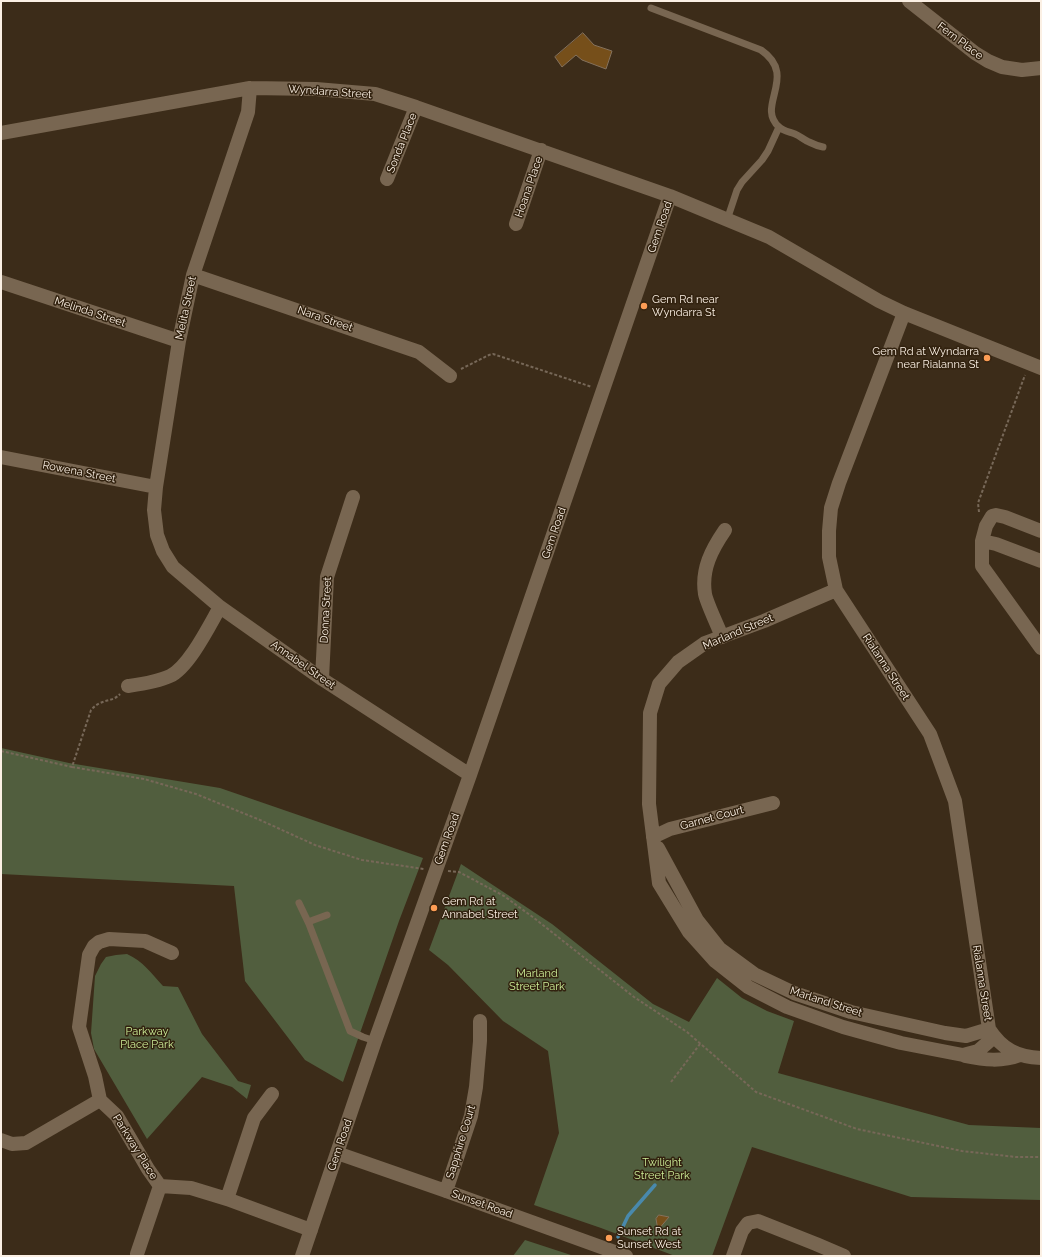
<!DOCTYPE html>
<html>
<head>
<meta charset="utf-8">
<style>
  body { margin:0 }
  #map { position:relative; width:1042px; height:1257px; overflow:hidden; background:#3c2c19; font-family:Raleway,sans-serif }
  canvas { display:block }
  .frame { position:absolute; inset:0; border:2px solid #fbf0e4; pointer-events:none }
</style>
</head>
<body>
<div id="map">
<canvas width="1042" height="1257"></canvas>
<div class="frame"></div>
</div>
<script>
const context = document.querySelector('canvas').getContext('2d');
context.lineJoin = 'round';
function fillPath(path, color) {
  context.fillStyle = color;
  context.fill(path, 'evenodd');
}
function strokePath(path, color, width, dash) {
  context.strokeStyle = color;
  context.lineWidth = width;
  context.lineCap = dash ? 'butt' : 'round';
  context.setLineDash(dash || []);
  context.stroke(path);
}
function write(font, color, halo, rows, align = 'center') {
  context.font = font + ' Raleway,sans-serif';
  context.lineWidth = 3;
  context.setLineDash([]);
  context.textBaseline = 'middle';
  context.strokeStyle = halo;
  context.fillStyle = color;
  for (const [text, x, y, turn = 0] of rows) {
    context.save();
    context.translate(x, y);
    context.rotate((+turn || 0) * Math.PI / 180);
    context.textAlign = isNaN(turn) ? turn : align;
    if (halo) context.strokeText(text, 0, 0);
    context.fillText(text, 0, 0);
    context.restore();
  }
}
fillPath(new Path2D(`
  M1,748L69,763L220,788L423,858L399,921L343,1082L305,1060L245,981L234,886L1,874Z
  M461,864L552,924L653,1004L689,1022L717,978L742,998L767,1011L794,1021L778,1073L969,1125L1041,1128V1200L911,1197L752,1147L712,1256H675L601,1228L534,1205L559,1133L548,1051L503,1021L448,965L429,950Z
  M127,954C143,961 152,974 163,986L178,987L202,1034L238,1081L251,1085L247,1099L232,1087L202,1077L147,1139L94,1049L91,1033L95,976L101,964L106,957L116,955Z
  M525,1240L574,1256H513Z`), '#515e3e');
strokePath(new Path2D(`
  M618,1237L628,1216L655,1185`), '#4989ac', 3.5);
const building = new Path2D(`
  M583,33L594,45L612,51L606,69L582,60L576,55L562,67L555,57Z
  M659,1215L669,1217L658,1230L656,1219Z`);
fillPath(building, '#764f1a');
strokePath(building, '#84715c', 1);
strokePath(new Path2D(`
  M461,369L489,355L493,354L592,387
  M979,512L978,503L1025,375
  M1,751L72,767L91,710C101,698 112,703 120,694
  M72,767L144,779L196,794L260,820L315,845L362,860L424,869
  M448,871L459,872L504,896L534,918L634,997L687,1032L756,1092L857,1129L962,1151L1016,1157H1041
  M671,1082L700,1044`), '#776858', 2, [3, 2]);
strokePath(new Path2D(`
  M651,8L761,50C799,76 755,106 779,127C783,131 790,132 795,134C800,136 804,140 809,142C813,144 818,146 823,147
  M727,220L737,190L742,182L762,160L768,151L779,127
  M299,903L309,924L350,1031L363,1037L375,1041
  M308,922L327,915`), '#786651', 7);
strokePath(new Path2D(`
  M909,1L975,53L988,61L1002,67L1022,70L1041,68
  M250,88L248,112L193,275L179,341L156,487L154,510L157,535L163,551L173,567L220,607L322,679L470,775
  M1,133L250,88L316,89L375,94L416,107L670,196L769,237L879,301L904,313L1041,368
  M387,179L416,107
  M516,224L541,150
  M193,275L419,352L450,376
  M1,282L179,341
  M904,313L839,483L831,508L829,531V557L836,590L930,734L955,801L989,1029C1002,1049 1017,1057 1041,1058
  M1,457L156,487
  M1041,531L1005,517L996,515L992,516L986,526L982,541V566L1041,648
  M982,541L996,544L1041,561
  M836,590L764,621L705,643L678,662L659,684L650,713L649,804L659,883L689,932L715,961L748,987L787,1007L843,1027L901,1043L963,1055L978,1051L994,1037
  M722,637C718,626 707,604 705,594C701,569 712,549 725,530
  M322,679L327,577L353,497
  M128,686C142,684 157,682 170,676C189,667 209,626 220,607
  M653,837L670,829L773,803
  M658,848L697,920L720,949L754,974L794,993L851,1012L945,1033L966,1036L989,1029
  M172,953L145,941L109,939L99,942L94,946L89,955L79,1027L95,1076L100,1100L117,1116L148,1169L160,1186L191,1188L227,1199L311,1230
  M965,1056C984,1060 1002,1062 1020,1055
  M1,1140L12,1144L26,1143L100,1100
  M337,1153L446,1191L626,1256
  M446,1191L471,1116L476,1087L480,1041V1021
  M227,1199L254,1118L272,1094
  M137,1254L160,1186
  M302,1256L375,1041L470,775L670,196
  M733,1256L742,1231L748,1223L758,1221L816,1244L844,1256`), '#786651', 14);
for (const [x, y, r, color] of [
  [644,306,4,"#fd9d55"],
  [987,358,4,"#fd9d55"],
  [434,908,4,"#fd9d55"],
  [609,1238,4,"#fd9d55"]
]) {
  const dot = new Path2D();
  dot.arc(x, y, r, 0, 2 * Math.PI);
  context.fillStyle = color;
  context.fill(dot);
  strokePath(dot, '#32220f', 1.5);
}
write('11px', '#fbf0e4', '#32220f', [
  ["Fern Place",960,41,37],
  ["Wyndarra Street",330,92,4],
  ["Sonda Place",402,143,-68],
  ["Hoana Place",529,187,-71],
  ["Gem Road",660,227,-71],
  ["Melita Street",186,308,-78],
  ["Melinda Street",90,312,18],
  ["Nara Street",325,319,19],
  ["Rowena Street",79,472,11],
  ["Gem Road",554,533,-71],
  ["Donna Street",326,610,-87],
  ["Marland Street",738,632,-23],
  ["Annabel Street",303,665,35],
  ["Rialanna Street",886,667,57],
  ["Garnet Court",712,818,-15],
  ["Gem Road",447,839,-70],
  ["Rialanna Street",982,983,81],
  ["Marland Street",826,1002,18],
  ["Sapphire Court",461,1142,-73],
  ["Gem Road",340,1145,-71],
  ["Parkway Place",135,1147,58],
  ["Sunset Road",482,1204,20]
]);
write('11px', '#fbf0e4', '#32220f', [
  ["Gem Rd near",652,300],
  ["Wyndarra St",652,313],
  ["Gem Rd at Wyndarra",979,352,"right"],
  ["near Rialanna St",979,365,"right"],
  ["Gem Rd at",442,902],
  ["Annabel Street",442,915],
  ["Sunset Rd at",617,1232],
  ["Sunset West",617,1245]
], 'left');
write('11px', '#cced98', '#32220f', [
  ["Marland",537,974],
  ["Street Park",537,987],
  ["Parkway",147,1032],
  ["Place Park",147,1045],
  ["Twilight",662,1163],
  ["Street Park",662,1176]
]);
</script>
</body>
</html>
